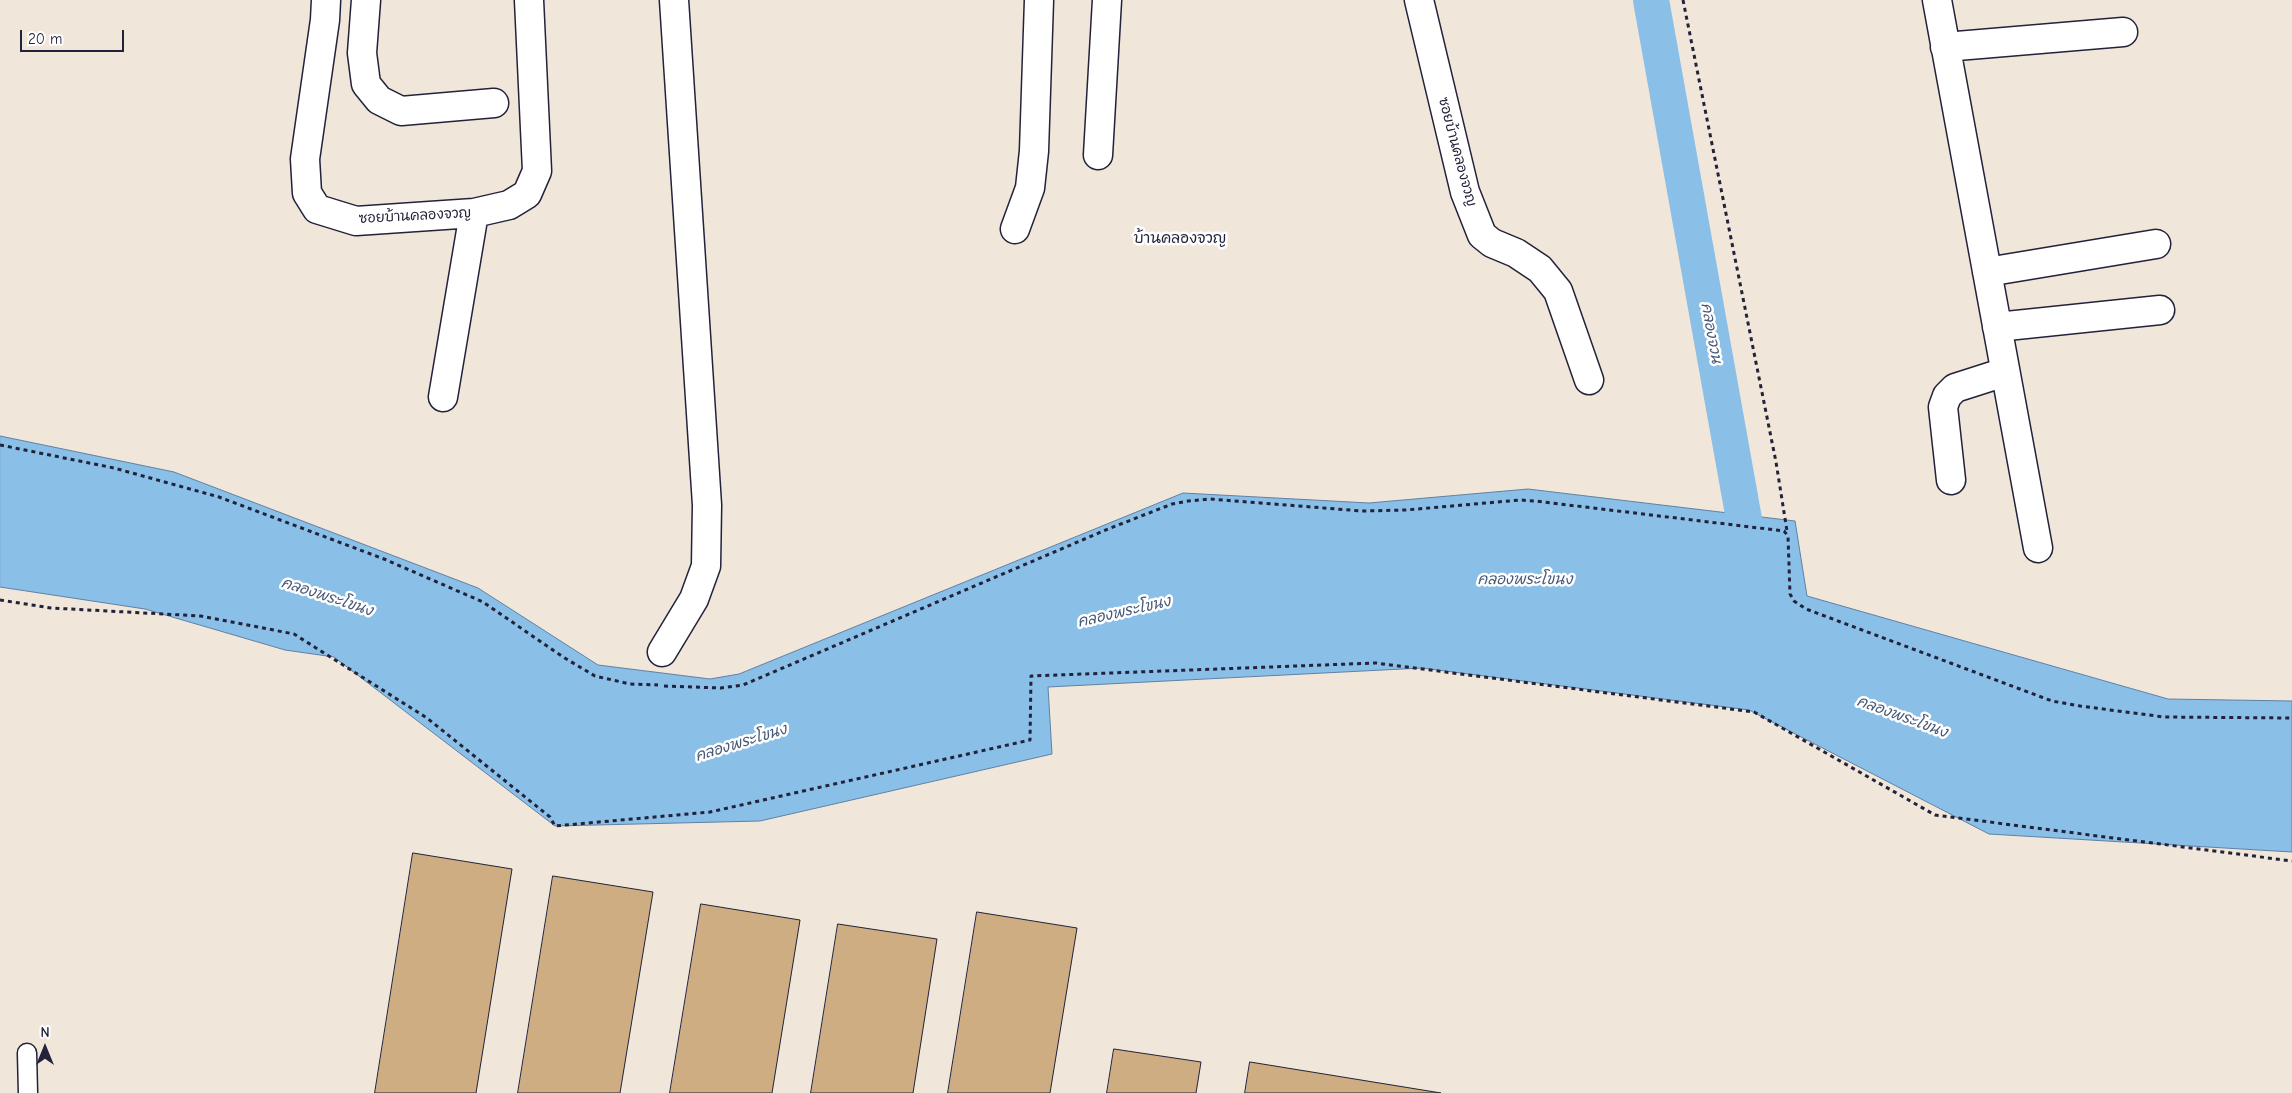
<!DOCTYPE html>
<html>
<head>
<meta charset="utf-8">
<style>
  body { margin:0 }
  #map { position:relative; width:2292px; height:1093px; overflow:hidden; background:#f0e6d9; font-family:"Comic Neue",sans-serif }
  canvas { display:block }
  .north { position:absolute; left:20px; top:1023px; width:50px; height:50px; -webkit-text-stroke:4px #fff; paint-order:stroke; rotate:0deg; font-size:14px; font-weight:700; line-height:20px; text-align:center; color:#22223b }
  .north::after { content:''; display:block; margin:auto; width:18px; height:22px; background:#22223b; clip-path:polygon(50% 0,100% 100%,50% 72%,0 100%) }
  .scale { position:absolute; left:20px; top:30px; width:104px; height:22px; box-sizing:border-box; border:2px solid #22223b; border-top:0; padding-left:6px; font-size:15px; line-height:18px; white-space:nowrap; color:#22223b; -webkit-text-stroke:4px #fff; paint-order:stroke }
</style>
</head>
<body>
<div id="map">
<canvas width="2292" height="1093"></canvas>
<div class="north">N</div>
<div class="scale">20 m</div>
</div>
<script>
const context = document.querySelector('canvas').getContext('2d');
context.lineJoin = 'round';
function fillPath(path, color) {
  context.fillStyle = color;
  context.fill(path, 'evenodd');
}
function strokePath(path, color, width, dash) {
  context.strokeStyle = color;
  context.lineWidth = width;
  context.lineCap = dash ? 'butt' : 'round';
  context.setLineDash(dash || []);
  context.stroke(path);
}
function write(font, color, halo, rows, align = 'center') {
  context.font = font + ' "Comic Neue","Playpen Sans Thai",sans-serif';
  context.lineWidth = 5;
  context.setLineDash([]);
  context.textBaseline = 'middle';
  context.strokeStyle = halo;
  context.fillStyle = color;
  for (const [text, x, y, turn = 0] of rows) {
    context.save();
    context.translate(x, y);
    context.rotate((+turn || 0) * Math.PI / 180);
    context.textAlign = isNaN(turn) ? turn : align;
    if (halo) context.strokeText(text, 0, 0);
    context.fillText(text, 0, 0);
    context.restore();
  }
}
const water = new Path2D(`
  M0,436L174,472L478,588L598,665L710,679L739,674L1183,493L1369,503L1528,489L1795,521L1807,596L2168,699L2292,701V852L1989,834L1749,710L1422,668L1048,687L1052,754L760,821L555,826L334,657L285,650L145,609L0,587Z`);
fillPath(water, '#8abfe8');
strokePath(water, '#6080a3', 1);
strokePath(new Path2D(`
  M1651,0L1752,564`), '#8abfe8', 36);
const building = new Path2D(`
  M413,853L512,869L476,1093H375Z
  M553,876L653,892L620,1093H518Z
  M701,904L800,920L772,1093H670Z
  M977,912L1077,928L1050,1093H948Z
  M838,924L937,939L913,1093H811Z
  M1114,1049L1201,1062L1196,1093H1107Z
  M1250,1062L1441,1093H1245Z`);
fillPath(building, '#cdad81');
strokePath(building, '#22223b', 1);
const service = new Path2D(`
  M27,1053L28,1093`);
const minor = new Path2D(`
  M326,0L325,20L305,159L307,193L317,209L356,221L474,213L509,205L527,194L537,171L529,0
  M366,0L362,53L366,84L379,100L401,111L494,103
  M1419,0L1465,192L1482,235L1492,243L1516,253L1540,269L1558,291L1589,380
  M1937,0L2038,548
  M1945,47L2123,32
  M1098,155L1107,0
  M1015,229L1030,188L1034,151L1039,0
  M1987,272L2156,244
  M1997,327L2160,310
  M443,397L474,213
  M1951,480L1943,407L1947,396L1955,388L2005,372
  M662,652L694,599L706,566L707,505L674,0`);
strokePath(service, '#22223b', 21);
strokePath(minor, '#22223b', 31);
strokePath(new Path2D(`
  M1683,0L1776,462L1787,531
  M0,445L114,468L219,497L384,559L483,602L563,657L595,676L630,684L658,685
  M0,600L51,608L201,616L294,634L427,718L550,817L555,826L710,812L1030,740L1031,676L1376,663L1754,712L1935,815L2292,861
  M664,686L721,688L743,685L1108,529L1172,504L1188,501L1210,499L1362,511L1406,510L1520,500L1535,501L1784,531L1788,536L1790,594L1794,601L1806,609L2052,701L2080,706L2164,717L2292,718`), '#22223b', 3, [4, 4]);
strokePath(service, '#fff', 18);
strokePath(minor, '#fff', 28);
write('14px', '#22223b', '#fff', [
  ["ซอยบ้านคลองจวญ",1457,152,75],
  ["ซอยบ้านคลองจวญ",415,216,-3]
]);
write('15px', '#22223b', '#fff', [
  ["บ้านคลองจวญ",1180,239]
]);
write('italic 15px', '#465978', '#fff', [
  ["คลองจวน",1711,333,80],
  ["คลองพระโขนง",1525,580],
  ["คลองพระโขนง",327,597,18],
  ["คลองพระโขนง",1124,612,-13],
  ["คลองพระโขนง",1902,717,20],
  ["คลองพระโขนง",741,743,-17]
]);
</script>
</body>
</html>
